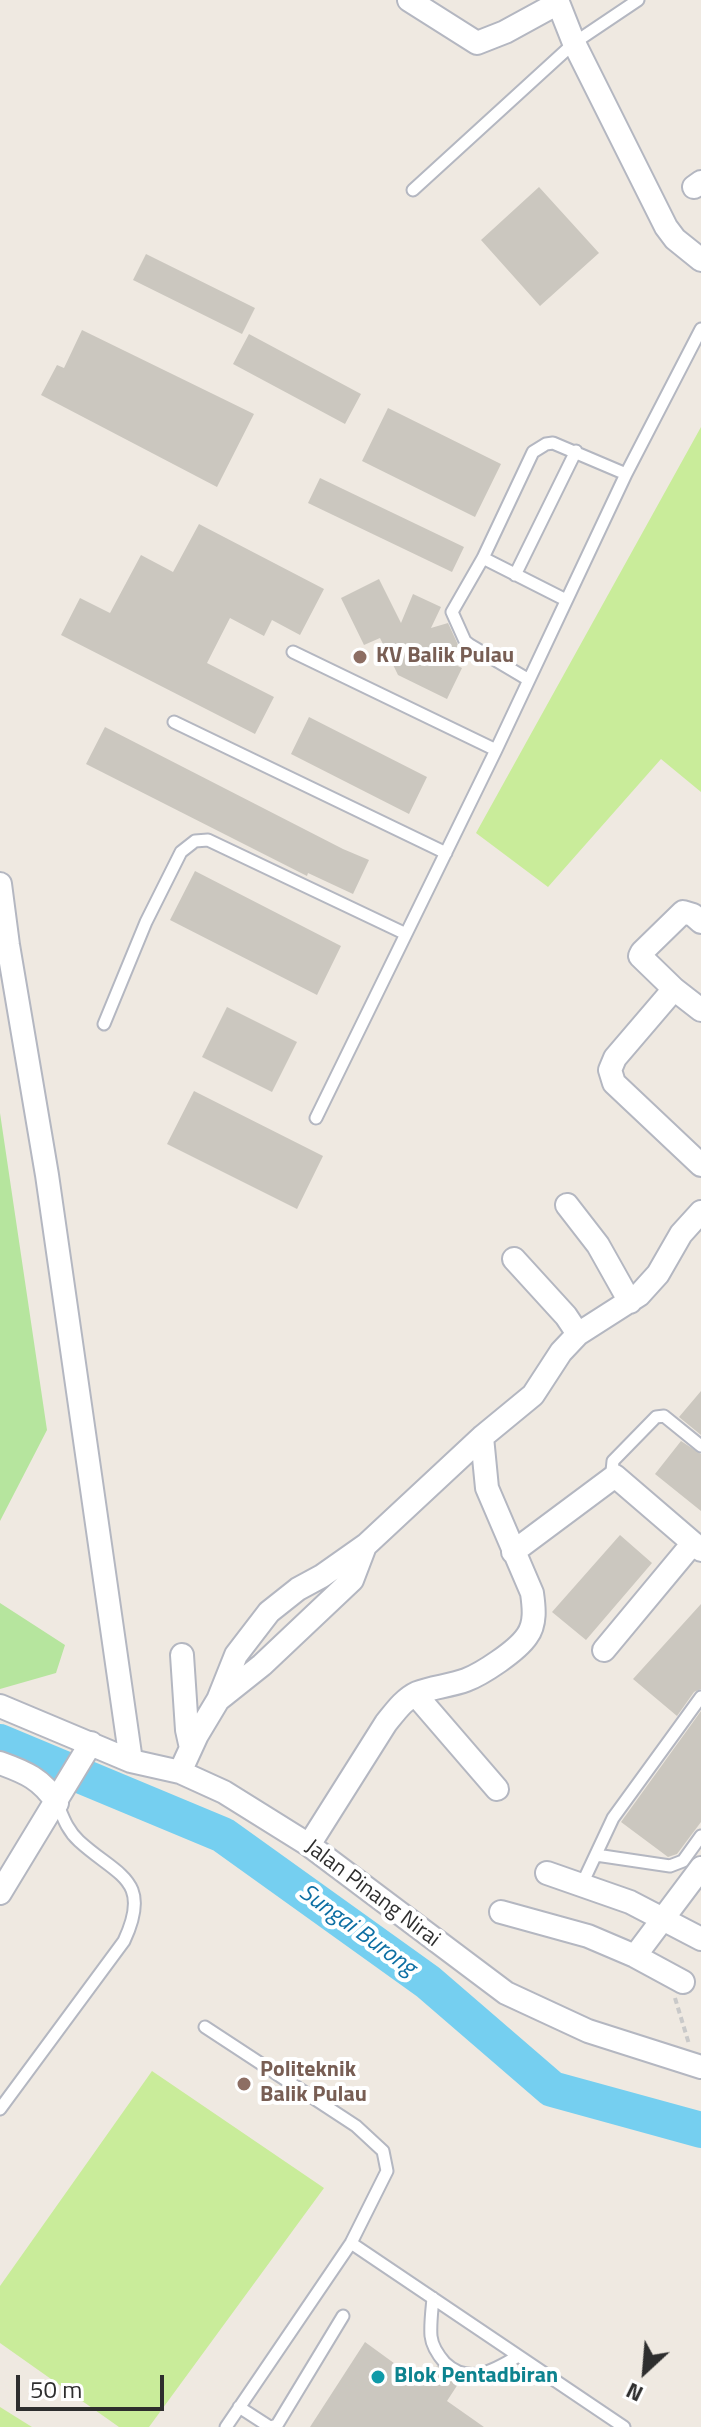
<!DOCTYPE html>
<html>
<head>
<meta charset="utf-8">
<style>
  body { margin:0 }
  #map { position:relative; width:701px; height:2427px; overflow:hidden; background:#efe9e1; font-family:"Titillium Web",sans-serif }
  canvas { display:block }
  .north { position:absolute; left:605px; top:2331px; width:80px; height:80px; -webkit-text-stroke:6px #fff; paint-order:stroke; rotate:206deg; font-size:22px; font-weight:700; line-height:32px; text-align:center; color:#2e2e2e }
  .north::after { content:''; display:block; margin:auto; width:28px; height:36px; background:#2e2e2e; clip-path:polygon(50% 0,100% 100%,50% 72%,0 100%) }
  .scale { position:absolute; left:16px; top:2375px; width:148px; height:36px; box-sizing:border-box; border:4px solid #2e2e2e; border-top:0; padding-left:10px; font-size:24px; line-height:28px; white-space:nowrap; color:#2e2e2e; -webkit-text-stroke:6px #fff; paint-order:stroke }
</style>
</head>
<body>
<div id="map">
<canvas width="701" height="2427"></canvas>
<div class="north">N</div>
<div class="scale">50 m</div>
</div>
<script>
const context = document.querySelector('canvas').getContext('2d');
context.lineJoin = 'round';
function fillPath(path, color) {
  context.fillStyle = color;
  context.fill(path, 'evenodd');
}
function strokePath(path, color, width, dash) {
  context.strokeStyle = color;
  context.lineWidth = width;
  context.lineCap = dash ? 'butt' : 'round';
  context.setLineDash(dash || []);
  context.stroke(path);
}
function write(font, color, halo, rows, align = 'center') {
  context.font = font + ' "Titillium Web",sans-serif';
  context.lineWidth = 8;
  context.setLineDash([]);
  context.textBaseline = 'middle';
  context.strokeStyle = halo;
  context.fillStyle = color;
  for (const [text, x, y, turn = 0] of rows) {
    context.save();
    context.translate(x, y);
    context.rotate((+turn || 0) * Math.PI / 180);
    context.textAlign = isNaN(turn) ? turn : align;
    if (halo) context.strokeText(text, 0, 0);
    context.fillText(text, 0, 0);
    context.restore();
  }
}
fillPath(new Path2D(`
  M0,1113L47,1430L0,1521Z
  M0,1603L65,1645L56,1673L0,1689Z`), '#b6e59e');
fillPath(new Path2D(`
  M701,427V792L661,759L548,887L476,833Z
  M152,2071L324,2188L149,2427H119L0,2343V2286Z
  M0,2407L32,2427H0Z`), '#c9ec9a');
strokePath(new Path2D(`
  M0,1742L223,1835L428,1982L552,2089L701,2130`), '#75cff0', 36);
fillPath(new Path2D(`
  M539,187L599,253L540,306L481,240Z
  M146,254L255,308L242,334L133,280Z
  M82,330L254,414L217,487L41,395L57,365L64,368Z
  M249,334L361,394L345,424L233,364Z
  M388,408L501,464L475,517L362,461Z
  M320,478L464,547L452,572L308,503Z
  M199,524L324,589L300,635L272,620L264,636L230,618L207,663L274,697L255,734L61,635L80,598L110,613L141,555L173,572Z
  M379,579L401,623L413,594L441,607L431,628L448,623L459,647L433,654L462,668L447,699L398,675L380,638L364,645L341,598Z
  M309,717L427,777L409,814L291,754Z
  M105,727L343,849L369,860L353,894L308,873L307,876L86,764Z
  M195,871L341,946L317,995L170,920Z
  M227,1007L297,1042L272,1092L202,1057Z
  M194,1091L323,1156L297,1209L167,1144Z
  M701,1391V1435L679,1417Z
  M681,1441L701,1454V1511L655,1474Z
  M620,1535L652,1563L586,1640L552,1612Z
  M701,1604V1689L694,1692L677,1716L633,1679Z
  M701,1711V1822L677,1854L668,1857L621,1822Z
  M365,2342L424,2385L437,2366L460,2381L447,2401L484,2427H310Z`), '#cbc7bf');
const service = new Path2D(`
  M413,190L574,43L638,0
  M483,558L566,600
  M515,575L576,451
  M293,652L496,750
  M529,680L470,645L465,641L452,612L483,558L533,452L546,444L553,443L626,474
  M174,722L446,853
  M104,1024L146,922L181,852L195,841L208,840L406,934
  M316,1118L496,750L626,474L701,329
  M615,1476L612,1471L613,1461L656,1417L664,1416L701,1446
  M596,1855L670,1866L683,1861L701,1836
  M582,1884L613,1818L701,1697
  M205,2027L356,2126L383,2151L387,2171L351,2243L226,2427
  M0,2109L124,1941C153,1879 117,1876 79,1841C67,1830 63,1817 57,1803
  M351,2243L624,2427
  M433,2298C432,2310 430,2324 431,2336C432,2346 438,2355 445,2363C469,2386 495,2370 518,2356
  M239,2407L270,2427
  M271,2427L277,2425L343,2316`);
const minor = new Path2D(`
  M409,0L477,43L505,32L558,3
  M557,0L574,43L666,227L675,239L701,260
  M694,187L701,182
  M0,884L8,945L47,1175L131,1761
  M701,922L693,915L683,912L642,952L640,956L674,989L701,1010
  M674,989L615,1058L610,1070L614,1083L701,1165
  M567,1205L598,1245L630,1302
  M514,1259L566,1316L578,1334
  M513,1552L615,1476L701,1550
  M604,1650L693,1543
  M182,1655L187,1730L191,1748
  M415,1694L497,1789
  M218,1700L262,1665L352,1580L365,1546
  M0,1706L131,1761L180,1772L224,1792L309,1845L506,1993L588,2031L701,2067
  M0,1763C25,1772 42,1779 57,1803
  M180,1772L197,1735L218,1700L236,1655L269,1612L298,1589L322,1576L366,1545L482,1437L533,1395L561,1352L578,1334L639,1295L658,1274L681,1234L701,1212
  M309,1845L386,1723C395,1712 404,1699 417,1693C432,1687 450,1686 466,1680C482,1674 517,1651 527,1636C536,1624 534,1607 532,1593L487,1488L482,1437
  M547,1873L630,1902L701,1939
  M0,1893L91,1743
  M501,1912L588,1936L635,1956L683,1982
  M635,1956L701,1868`);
strokePath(service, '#b4b7c1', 15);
strokePath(minor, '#b4b7c1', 26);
strokePath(new Path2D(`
  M675,1998L689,2044`), '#c9c9c9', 4, [6, 4]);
strokePath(service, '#fff', 11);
strokePath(minor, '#fff', 22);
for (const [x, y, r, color] of [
  [360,657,8,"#8d6e63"],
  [244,2084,8,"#8d6e63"],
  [378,2377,8,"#0f9aa8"]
]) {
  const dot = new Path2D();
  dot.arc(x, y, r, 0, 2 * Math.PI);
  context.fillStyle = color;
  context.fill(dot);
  strokePath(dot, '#fff', 3);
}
write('bold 22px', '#785e54', '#fff', [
  ["KV Balik Pulau",376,657],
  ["Politeknik",260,2071],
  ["Balik Pulau",260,2096]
], 'left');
write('22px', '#2e2e2e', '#fff', [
  ["Jalan Pinang Nirai",372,1894,37]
]);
write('bold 22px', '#0d838f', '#fff', [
  ["Blok Pentadbiran",394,2377]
], 'left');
write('italic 24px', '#0d6fa3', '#fff', [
  ["Sungai Burong",357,1931,36]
]);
</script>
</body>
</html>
